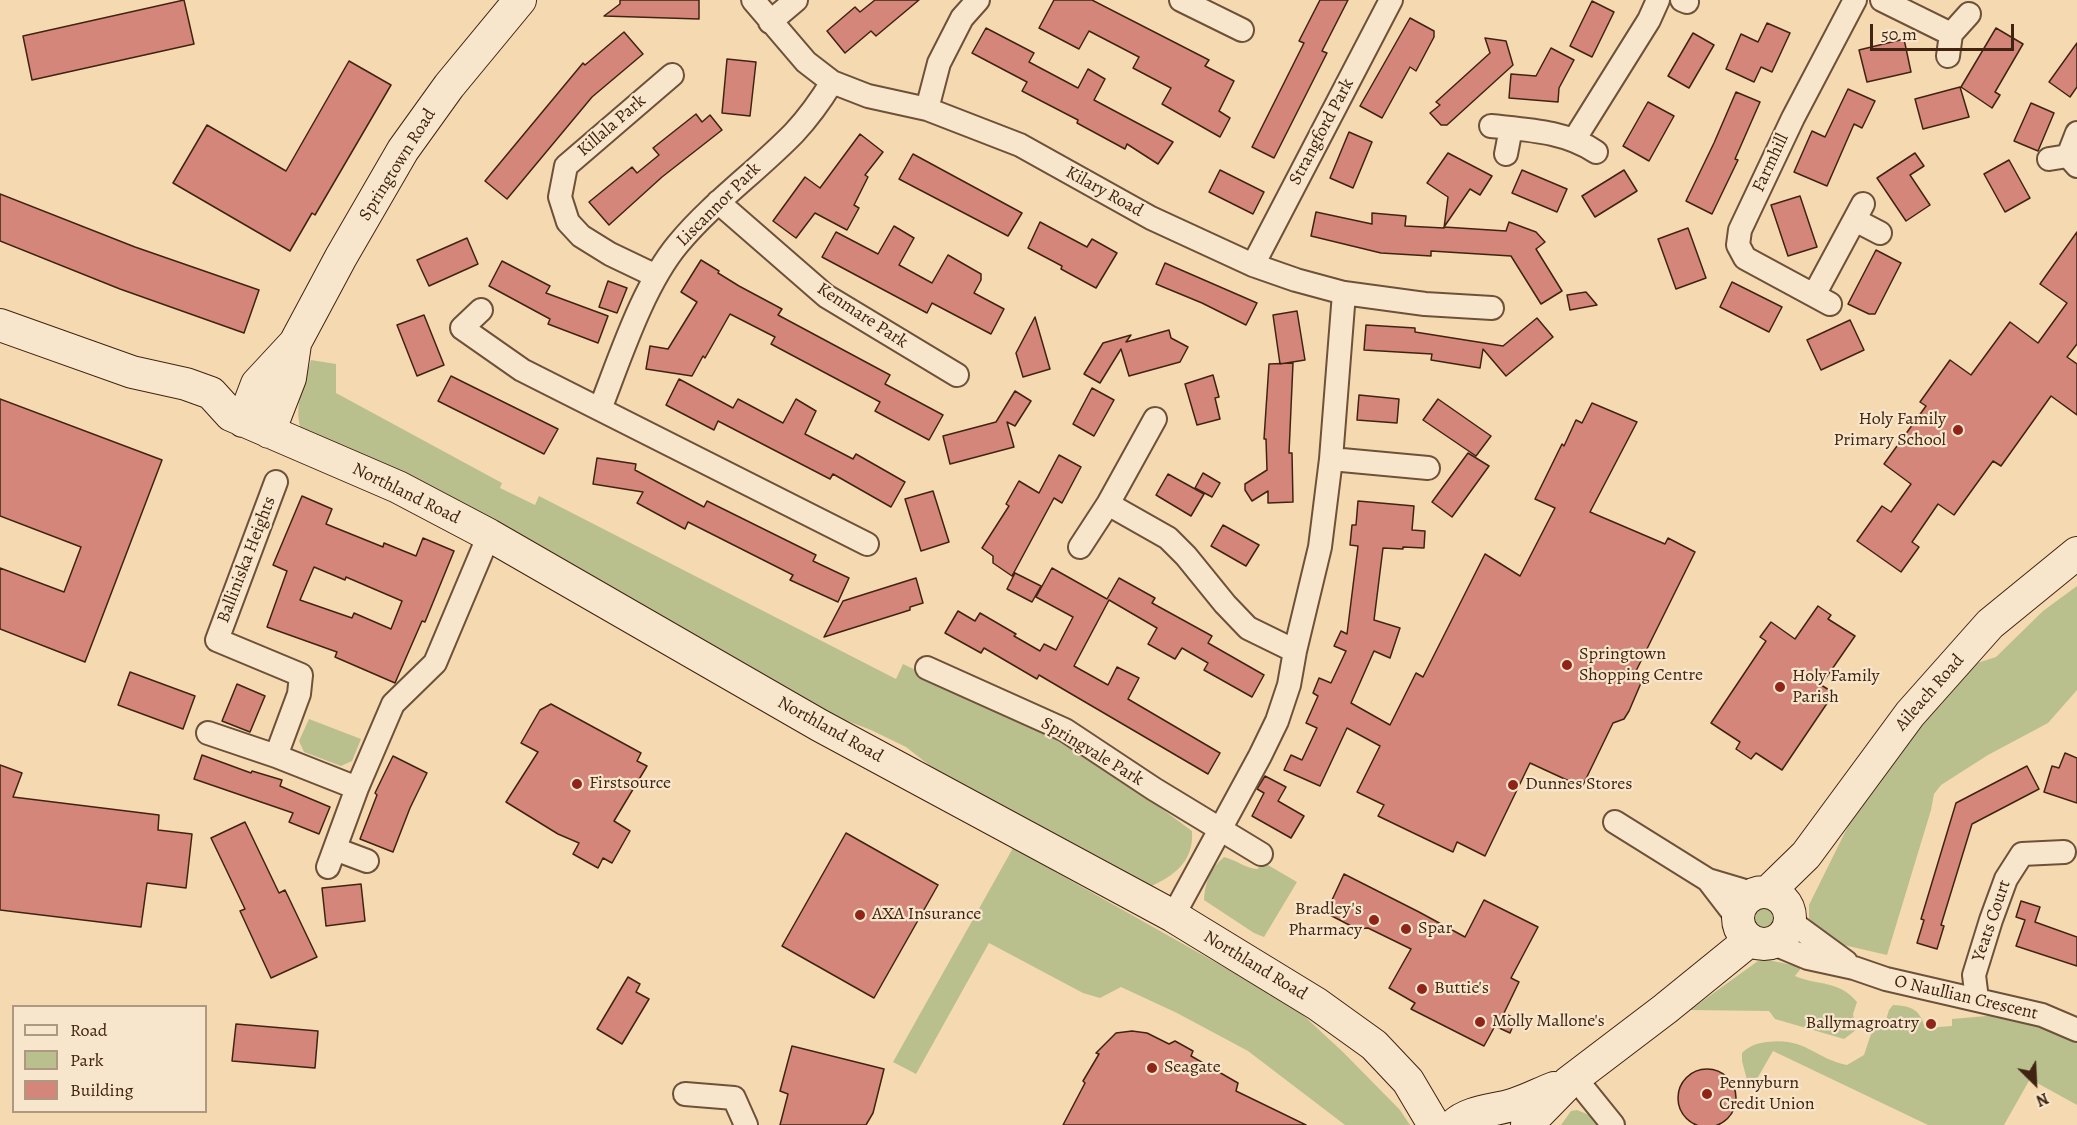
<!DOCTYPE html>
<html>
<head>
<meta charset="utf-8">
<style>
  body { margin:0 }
  #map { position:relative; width:2077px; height:1125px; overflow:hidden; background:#f5d9b1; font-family:Alegreya,serif }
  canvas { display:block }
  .legend { position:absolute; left:12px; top:1005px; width:195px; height:108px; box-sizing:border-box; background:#f8e6cc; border:2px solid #ae9881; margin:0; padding:8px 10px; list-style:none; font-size:18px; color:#402411 }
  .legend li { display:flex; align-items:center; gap:12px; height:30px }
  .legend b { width:30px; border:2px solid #ae9881 }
  .north { position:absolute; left:2005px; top:1053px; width:60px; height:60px; -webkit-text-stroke:4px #f8e6cc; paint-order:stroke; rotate:156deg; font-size:16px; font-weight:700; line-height:24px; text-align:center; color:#402411 }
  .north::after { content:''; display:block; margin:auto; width:21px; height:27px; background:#402411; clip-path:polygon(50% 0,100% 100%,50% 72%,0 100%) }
  .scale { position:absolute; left:1870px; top:24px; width:144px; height:27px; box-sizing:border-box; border:3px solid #402411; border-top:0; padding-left:8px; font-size:18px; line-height:21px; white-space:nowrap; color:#402411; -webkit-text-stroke:4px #f8e6cc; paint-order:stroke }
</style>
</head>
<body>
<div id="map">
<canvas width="2077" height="1125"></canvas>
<ul class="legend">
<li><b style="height:8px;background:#f8e6cc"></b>Road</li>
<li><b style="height:16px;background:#b9c08e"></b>Park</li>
<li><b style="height:16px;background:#d5867b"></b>Building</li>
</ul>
<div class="north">N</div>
<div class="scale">50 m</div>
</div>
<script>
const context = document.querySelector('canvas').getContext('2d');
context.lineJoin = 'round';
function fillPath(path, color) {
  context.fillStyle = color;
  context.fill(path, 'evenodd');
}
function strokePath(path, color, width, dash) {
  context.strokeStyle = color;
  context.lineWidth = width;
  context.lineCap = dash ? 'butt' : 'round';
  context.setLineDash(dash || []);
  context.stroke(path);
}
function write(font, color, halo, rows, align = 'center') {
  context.font = font + ' Alegreya,serif';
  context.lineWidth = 4.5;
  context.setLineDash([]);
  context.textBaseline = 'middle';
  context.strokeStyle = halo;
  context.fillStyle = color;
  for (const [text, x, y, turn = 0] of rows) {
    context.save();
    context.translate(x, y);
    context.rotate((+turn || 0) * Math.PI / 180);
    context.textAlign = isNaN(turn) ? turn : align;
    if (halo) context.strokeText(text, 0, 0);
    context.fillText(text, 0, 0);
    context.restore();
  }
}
fillPath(new Path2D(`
  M311,360L336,364V393L502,483L500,488L535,505L539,496L896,679L903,664L1061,740L1128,784L1192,831C1194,862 1174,876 1149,887L952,783L906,747L871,730L837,717L301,429C293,406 305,382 311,360Z
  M2077,586V690L2048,723L1988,755L1941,785L1934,794L1931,810L1887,955L1835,943L1811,925L1809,917V905L1858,806L1910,734L1971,665L1996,657L2043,611Z
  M309,719L361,739L352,761L341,766L304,752L299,741Z
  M1013,848L1254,984L1303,1015L1343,1052L1400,1110L1410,1125H1345L1248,1051L1177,1013L1121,987L1100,998L1083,993L989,943L916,1074L893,1062Z
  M1224,857C1237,860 1246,869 1258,869L1261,861L1297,882L1264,937L1254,933L1204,900C1205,882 1210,869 1224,857Z
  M1746 918a18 18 0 1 1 36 0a18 18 0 1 1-36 0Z
  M1768,960L1802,967L1795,976C1818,986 1839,980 1857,1002L1853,1014L1856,1030L1844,1039L1775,1019L1769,1011L1690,1010L1758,961Z
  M1893,1005C1913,1006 1920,1010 1925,1028L1952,1026V1019L1998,1015L2077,1036V1105L2030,1079L2004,1125H1928L1773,1051L1750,1091L1742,1061V1053C1749,1046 1757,1043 1767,1042C1805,1037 1814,1058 1847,1065L1864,1055L1875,1022L1885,1023L1889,1010Z
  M1577,1110L1594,1117L1600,1125H1561L1571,1111Z`), '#b9c08e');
const building = new Path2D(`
  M184,0L194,44L32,80L23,36Z
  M620,0H699V19L604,16L620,4Z
  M875,0H919L876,36L871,31L845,53L827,31L855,7L860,12Z
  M1054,0H1092L1209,60L1205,66L1234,81L1219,111L1230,118L1220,137L1162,104L1171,88L1133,68L1139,57L1089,31L1079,49L1039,28Z
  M1320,0H1348L1322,51L1327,53L1274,158L1252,147L1304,43L1299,41Z
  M1592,1L1614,12L1592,57L1570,46Z
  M1410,18L1434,31V37L1416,71L1410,67L1382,118L1360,106Z
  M1767,23L1790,33L1772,72L1761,67L1754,82L1726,69L1741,34L1758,42Z
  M986,28L1034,53L1029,62L1078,88L1088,69L1105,79L1094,100L1173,142L1158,164L1127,144L1125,149L1077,123L1078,120L1022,91L1027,82L972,53Z
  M1996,28L2023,44L1995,92L2000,95L1992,108L1961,87Z
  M624,32L643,54L592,97L507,199L485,181L583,63L585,65Z
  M1693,33L1714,45L1689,88L1668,76Z
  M1485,38L1506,41L1513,65L1447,125H1441L1430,113L1440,105L1436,102L1490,53Z
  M1904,39L1911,72L1867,82L1859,50Z
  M2077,43V87L2070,97L2049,82Z
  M1551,48L1574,60L1559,88L1558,102L1509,98L1511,74L1536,76Z
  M727,59L756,62L750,116L722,113Z
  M349,61L391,85L315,215L312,213L290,251L173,183L207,125L286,171Z
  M1960,87L1969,117L1923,129L1915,99Z
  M1848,89L1875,101L1862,128L1854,124L1827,186L1794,172L1812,131L1825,137Z
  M1736,92L1760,102L1735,159L1738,160L1712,214L1686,201L1714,143Z
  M1648,102L1674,116L1649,161L1623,146Z
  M2031,103L2054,113L2038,151L2014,141Z
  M696,114L702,122L710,115L722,130L662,177L609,225L589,202L632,167L637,173L659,155L653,148Z
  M1349,132L1372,142L1353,188L1330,178Z
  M860,134L883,152L865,175L868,177L854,205L859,208L847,230L815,213L796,238L773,221L805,177L820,188Z
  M1448,153L1492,176L1480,195L1470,189L1444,227L1506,231L1509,222L1536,232L1545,242L1536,249L1562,291L1541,304L1511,256L1431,251V256L1381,253L1311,236L1316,212L1372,224V213L1406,216L1405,226L1444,228L1448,197L1427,183Z
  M1915,153L1924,166L1910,175L1930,205L1906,221L1877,178Z
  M913,154L1022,213L1008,236L899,179Z
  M2009,160L2030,198L2005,212L1984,174Z
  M1220,170L1264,192L1253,214L1209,192Z
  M1522,170L1567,189L1557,212L1512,193Z
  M1624,170L1637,191L1595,217L1582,196Z
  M0,194L135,247L259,290L244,333L120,289L0,241Z
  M1800,196L1817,247L1788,256L1771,205Z
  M1040,222L1087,247L1092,239L1117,253L1096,288L1061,269L1062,266L1028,248Z
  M894,226L914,238L899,265L932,283L948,255L981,274V280L974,293L1004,309L991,334L932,303L927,313L822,257L836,232L878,254Z
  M1688,228L1706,278L1676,289L1658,239Z
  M2077,232V344L2067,357L2077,364V415L2051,396L2001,466L1993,461L1954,515L1938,504L1912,542L1919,547L1901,572L1857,541L1882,506L1891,512L1911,484L1884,464L1926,406L1920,402L1950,360L1971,375L2010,322L2038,343L2067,303L2040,284Z
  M467,238L478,264L429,286L417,260Z
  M1876,250L1901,263L1875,314H1869L1848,304Z
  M701,260L719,271L718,273L739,286L782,309L778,315L890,375L885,384L943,415L929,440L875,411L880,402L771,344L775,337L730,314L705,358L703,356L692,376L646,369L650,346L668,349L697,302L681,292Z
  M502,261L550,286L546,293L608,316L598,343L548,324L550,319L489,286Z
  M1165,263L1257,303L1246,325L1202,303L1156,284Z
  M608,281L627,288L617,313L599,307Z
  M1732,282L1782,307L1769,332L1720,307Z
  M1586,292L1597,305L1570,310L1567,295Z
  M1297,311L1305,360L1280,364L1273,315Z
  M424,315L444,365L417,376L397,325Z
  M1035,317L1050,369L1023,377L1016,353Z
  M1537,318L1553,337L1506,376L1483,349L1480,368L1431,360L1432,354L1364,350L1366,325L1415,328V332L1503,346Z
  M1850,320L1864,350L1821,370L1807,340Z
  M1169,330L1171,338L1188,347L1180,362L1129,376L1121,349L1100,383L1084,374L1103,343L1131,335L1126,342Z
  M1293,363L1289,453H1292L1293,502L1268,503V491L1252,501L1245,490V484L1267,470L1266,439H1264L1269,364Z
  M1213,375L1219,397L1215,398L1220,419L1197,425L1185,384Z
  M451,376L558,429L544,454L438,401Z
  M679,379L733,408L738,399L783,423L796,399L816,411L805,434L853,459L856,454L905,482L891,507L833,474L830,479L718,421L714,430L666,405Z
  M1092,388L1114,400L1094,436L1073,424Z
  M1015,391L1031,401L1015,426L1007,422L1014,447L950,464L943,436L996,422Z
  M1359,395L1399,399L1397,423L1357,420Z
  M0,399L162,460L85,662L0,629V568L64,592L81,547L0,516Z
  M1438,399L1491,436L1476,456L1423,420Z
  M1592,403L1637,422L1590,512L1665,544L1668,538L1695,552L1636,671L1644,676L1629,711L1624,719L1613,723L1582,787L1530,763L1485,856L1457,842L1453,852L1378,816L1384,805L1357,792L1380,746L1347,728L1320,786L1284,770L1291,755L1302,760L1317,728L1306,723L1318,696L1313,693L1319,678L1331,683L1346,651L1334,646L1341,631L1347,634L1358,546L1350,545L1352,525H1356L1358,501L1414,506L1412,530L1425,531L1424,548L1403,547V549L1383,548L1374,620L1400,628L1390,658L1374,651L1351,703L1390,725L1416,673L1423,677L1485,554L1520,576L1555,508L1535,499L1562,444L1564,446L1576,420L1582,423Z
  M1468,453L1489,466L1452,517L1432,502Z
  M1059,455L1081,467L1062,503L1054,498L1012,576L993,563V556L982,548L1009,506L1006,504L1019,481L1039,493Z
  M597,458L636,464L635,470L704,507L707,501L816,555L813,561L849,578L838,602L790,580L793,575L688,522L685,529L637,503L643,492L593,484Z
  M1203,473L1220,483L1212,497L1195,488Z
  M1168,474L1204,494L1191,516L1156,495Z
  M933,491L949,542L921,551L905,499Z
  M302,496L332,509L326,524L383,547L384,543L416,556L423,538L454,551L425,622L422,621L395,683L335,657L337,652L267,627L287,571L273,565ZM314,567L345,580L346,577L402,601L391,629L354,613L352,618L300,600Z
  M1223,525L1259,545L1246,566L1211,546Z
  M1052,568L1107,599L1119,578L1155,598L1152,603L1212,636L1208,643L1264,675L1252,697L1204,670L1208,663L1182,648L1175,659L1148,644L1157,628L1109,600L1074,666L1108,685L1117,667L1139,678L1128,699L1220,753L1208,774L1039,675L1037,679L984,648L981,653L945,633L958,611L975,621L980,613L1016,634L1014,636L1040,651L1044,644L1056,650L1073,617L1036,597Z
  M1015,573L1041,586L1032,602L1007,589Z
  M916,578L923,603L910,607V610L824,637L843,601Z
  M1818,606L1831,615L1828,619L1855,636L1821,685L1834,693L1782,770L1756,753L1751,759L1736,749L1740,742L1711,723L1766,641L1760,637L1771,622L1795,639Z
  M130,672L195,696L183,729L118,705Z
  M237,684L265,696L250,732L222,721Z
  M551,704L641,753L637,761L647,766L614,821L630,831L612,863L603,858L598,868L573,854L579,843L558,834L506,802L538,752L521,743L540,710Z
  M2065,753L2077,758V803L2044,792L2052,766L2059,768Z
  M202,755L251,773L252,771L282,780L280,786L330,807L319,834L289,822L293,813L194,779Z
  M393,756L427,773L410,808L393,852L360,839L377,795L375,793Z
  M0,765L22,773L13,797L159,815L158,830L192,834L186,888L147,883L141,927L0,910Z
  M2027,766L2039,789L1972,824L1941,925L1944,926L1937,949L1917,943L1924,920L1921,919L1956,803Z
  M1265,776L1286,787L1278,801L1304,816L1291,838L1252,816L1264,793L1257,789Z
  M245,822L279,893L285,890L317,957L271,978L240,911L245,909L211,838Z
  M846,833L938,885L874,998L782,946Z
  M1344,874L1419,912L1465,937L1484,900L1538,927L1511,978L1519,982L1504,1013L1516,1019L1510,1033L1495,1026L1484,1046L1411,1009L1415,1003L1389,988L1411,949L1368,928L1357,929L1326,913Z
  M361,884L365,921L326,926L322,888Z
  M2021,901L2040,907L2035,922L2077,937V966L2016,946L2025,920L2016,917Z
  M628,977L640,984L636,992L649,999L622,1044L597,1029Z
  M236,1024L318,1031L315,1068L232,1061Z
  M1132,1031L1147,1033L1169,1044L1175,1041L1193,1051L1191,1056L1238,1083L1236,1091L1306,1125H1063L1085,1083L1083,1081L1099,1054L1096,1053L1116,1033Z
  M792,1046L884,1069L873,1113L866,1125H780L788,1094L780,1091Z
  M1678 1098a29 29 0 1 1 58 0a29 29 0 1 1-58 0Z`);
fillPath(building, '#d5867b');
strokePath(building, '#402411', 1.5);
const street = new Path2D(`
  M753,0L806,62L832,82L868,96L927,109L1020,145L1151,218L1253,265L1296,280L1344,293L1425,304L1492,308
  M1181,0L1242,30
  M1682,0L1687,2
  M1882,0L1951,34
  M770,22L796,0
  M1948,56L1951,34L1969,14
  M927,109L939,63L962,18L978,0
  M1491,126C1528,130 1565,131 1596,152
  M1574,140L1649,20L1658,0
  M1506,154L1511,128
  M2068,156L2077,133
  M2049,159L2068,156L2077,166
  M718,202L826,296L957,375
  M1855,220L1880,233
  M1253,265L1391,0
  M656,276L610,254L581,236L568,222L560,197L566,166L672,75
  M1814,295L1863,204
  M1830,304L1745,258L1738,245L1740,230L1793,118L1855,0
  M481,310L462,328L522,370L867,544
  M600,409C620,358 643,286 678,244C712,203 756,172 794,133C808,118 821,100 832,82
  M1331,459L1428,468
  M276,482L217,640L301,675L299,694L276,756L357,788
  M1108,504L1155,419
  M1080,547L1108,504L1168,538L1186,556L1225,604L1248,628L1295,651
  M927,668L1065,730L1154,789L1261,854
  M208,733L276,756
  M1615,822L1708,880L1755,894
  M335,849L367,861
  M328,867L357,788L393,704L435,663L489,535
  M1708,880L1738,919
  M1173,916L1260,756L1277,721L1289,685L1295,651L1320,547L1331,459L1344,293
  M1790,921L1846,962
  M1772,943L1808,958L1854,968L1886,979L2042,1015L2077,1030
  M1977,999L1974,975L1991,920L2006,879L2022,854L2064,852
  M1575,1078L1613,1125
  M685,1094L734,1098L746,1125`);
const secondary = new Path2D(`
  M0,325L132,372L186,384L211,393L231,415L398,487L489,535L819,725L1173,916L1317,1004L1374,1045L1408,1081L1434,1125
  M243,421L257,384L295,343L341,257L403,150L449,86L520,0
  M269,432L290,378L295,344
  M1738 918a26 26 0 1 1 52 0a26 26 0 1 1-52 0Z
  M1768,892L1806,855L1910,714L1990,624L2077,553
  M1454,1125C1470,1110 1495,1111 1515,1104C1528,1100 1541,1093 1554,1088
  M1527,1125L1569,1082L1665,1009L1750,940`);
strokePath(street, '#6d5139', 26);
strokePath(secondary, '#402411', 34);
strokePath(street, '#f8e6cc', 22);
strokePath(secondary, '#f8e6cc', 32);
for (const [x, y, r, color] of [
  [1958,430,6,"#8f2418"],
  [1567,665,6,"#8f2418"],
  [1780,687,6,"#8f2418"],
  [577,784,6,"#8f2418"],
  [1513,785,6,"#8f2418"],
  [860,915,6,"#8f2418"],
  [1374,920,6,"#8f2418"],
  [1406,929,6,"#8f2418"],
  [1422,989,6,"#8f2418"],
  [1480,1022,6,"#8f2418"],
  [1931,1024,6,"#8f2418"],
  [1152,1068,6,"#8f2418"],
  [1707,1094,6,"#8f2418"]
]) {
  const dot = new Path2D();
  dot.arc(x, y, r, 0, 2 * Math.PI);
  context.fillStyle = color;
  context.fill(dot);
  strokePath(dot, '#f8e6cc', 2);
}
write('18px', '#402411', '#f8e6cc', [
  ["Killala Park",612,126,-41],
  ["Strangford Park",1322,132,-62],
  ["Farmhill",1771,163,-65],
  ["Springtown Road",398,165,-58],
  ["Kilary Road",1104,192,29],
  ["Liscannor Park",719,205,-45],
  ["Kenmare Park",862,316,33],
  ["Northland Road",406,494,26],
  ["Balliniska Heights",247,560,-69],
  ["Aileach Road",1930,693,-49],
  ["Northland Road",830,730,29],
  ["Springvale Park",1092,752,31],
  ["Yeats Court",1992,921,-71],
  ["Northland Road",1255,966,31],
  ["O Naullian Crescent",1966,998,13]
]);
write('18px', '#402411', '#f8e6cc', [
  ["Holy Family",1946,420,"right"],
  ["Primary School",1946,441,"right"],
  ["Springtown",1579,655],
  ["Shopping Centre",1579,676],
  ["Holy Family",1792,677],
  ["Parish",1792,698],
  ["Firstsource",589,784],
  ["Dunnes Stores",1525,785],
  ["Bradley's",1362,910,"right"],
  ["Pharmacy",1362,931,"right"],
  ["AXA Insurance",872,915],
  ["Spar",1418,929],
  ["Buttie's",1434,989],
  ["Molly Mallone's",1492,1022],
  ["Ballymagroatry",1919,1024,"right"],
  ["Seagate",1164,1068],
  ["Pennyburn",1719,1084],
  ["Credit Union",1719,1105]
], 'left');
</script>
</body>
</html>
